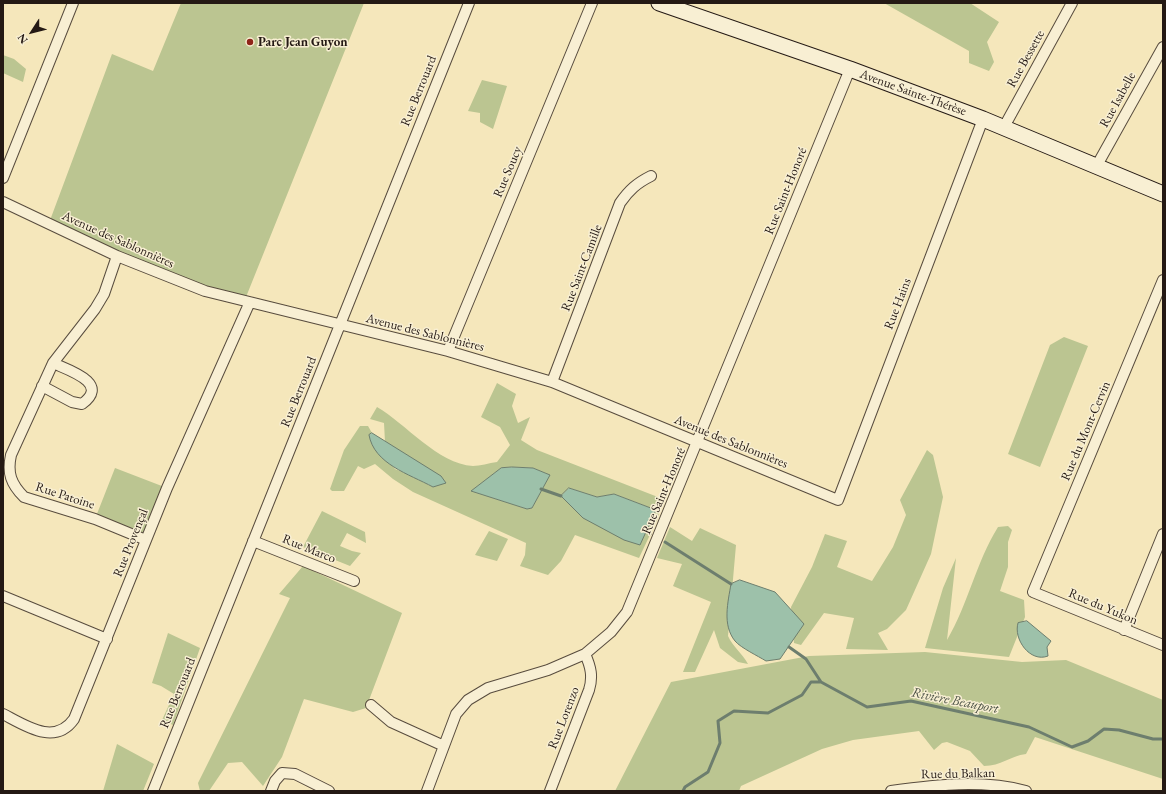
<!DOCTYPE html>
<html>
<head>
<meta charset="utf-8">
<style>
  body { margin:0 }
  #map { position:relative; width:1166px; height:794px; overflow:hidden; background:#f5e7bb; font-family:"EB Garamond",serif }
  canvas { display:block }
  .frame { position:absolute; inset:0; border:4px solid #241914; pointer-events:none }
  .north { position:absolute; left:12px; top:12px; width:40px; height:40px; -webkit-text-stroke:3px #f8efd3; paint-order:stroke; rotate:234deg; font-size:11px; font-weight:700; line-height:16px; text-align:center; color:#241914 }
  .north::after { content:''; display:block; margin:auto; width:14px; height:18px; background:#241914; clip-path:polygon(50% 0,100% 100%,50% 72%,0 100%) }
</style>
</head>
<body>
<div id="map">
<canvas width="1166" height="794"></canvas>
<div class="frame"></div>
<div class="north">N</div>
</div>
<script>
const context = document.querySelector('canvas').getContext('2d');
context.lineJoin = 'round';
function fillPath(path, color) {
  context.fillStyle = color;
  context.fill(path, 'evenodd');
}
function strokePath(path, color, width, dash) {
  context.strokeStyle = color;
  context.lineWidth = width;
  context.lineCap = dash ? 'butt' : 'round';
  context.setLineDash(dash || []);
  context.stroke(path);
}
function write(font, color, halo, rows, align = 'center') {
  context.font = font + ' "EB Garamond",serif';
  context.lineWidth = 3;
  context.setLineDash([]);
  context.textBaseline = 'middle';
  context.strokeStyle = halo;
  context.fillStyle = color;
  for (const [text, x, y, turn = 0] of rows) {
    context.save();
    context.translate(x, y);
    context.rotate((+turn || 0) * Math.PI / 180);
    context.textAlign = isNaN(turn) ? turn : align;
    if (halo) context.strokeText(text, 0, 0);
    context.fillText(text, 0, 0);
    context.restore();
  }
}
fillPath(new Path2D(`
  M181,3H364L244,302L49,223L112,54L153,71Z
  M884,3H970L999,22L987,42L994,62L989,71L969,63V51Z
  M3,55L14,59L26,69L23,82L3,73Z
  M482,80L507,86L493,129L480,122V113L468,111Z
  M1064,337L1088,346L1040,467L1008,454L1050,345Z
  M497,383L516,394L512,406L518,423L530,417L521,440L537,450L663,499L657,520L639,558L575,535L561,561L548,575L520,566L525,555L526,543L413,492L393,479L375,464L364,469L358,466L344,491H332L330,489L344,450L360,426H368L372,433L369,435L395,469L408,474L433,487L415,460L385,442L384,423L370,419L377,407C405,423 438,464 473,466C480,466 489,463 497,462L510,445L500,427L481,417ZM512,467L533,468L549,475L532,508L527,509L472,491L501,468ZM569,488L597,497L614,494L656,510L561,496Z
  M927,450L933,455L943,497L931,554L906,610L887,629L878,633L888,650L846,649L854,618L824,613L801,645L794,643L791,607L812,567L825,534L847,541L837,567L872,581L893,547L906,515L900,500Z
  M115,468L167,488L146,540L95,519Z
  M322,511L365,532L366,543L347,533L340,546L352,551L361,553L350,566L303,547Z
  M1008,526L1012,530L1008,542V567L1000,591L1024,600L1025,617L1009,657L925,648L943,588L956,558L947,640C968,605 976,562 998,527Z
  M670,527L692,541L700,528L736,545L728,636C733,647 742,653 748,664L738,662L720,648L714,630L695,672H683L711,602L673,586L682,564L657,558Z
  M489,531L508,539L497,561L475,555Z
  M303,566L402,613L366,708L353,712L304,699L282,757L263,786L242,762L228,763L209,791H200L198,783L290,598L279,594Z
  M168,633L200,648L173,725L162,720L174,694L161,686L152,683Z
  M925,652L1022,662L1066,660L1163,700V779L1035,737L1026,754C1010,756 1001,766 984,766L970,751L947,742L942,743L934,750L919,731L853,740L822,749L741,786L739,791H615L671,682L809,656Z
  M117,744L154,764L143,791H103Z`), '#bbc591');
const water = new Path2D(`
  M372,433L441,476L446,483L433,487C409,474 374,464 369,435Z
  M512,467L533,468L550,475L532,508L527,509L471,491L501,468Z
  M569,488L597,497L614,494L656,510L640,545L624,540L583,518L561,496Z
  M740,580L775,592L804,624L780,659L766,661C758,656 741,648 735,641C722,625 728,602 731,584Z
  M1027,621L1051,641L1047,647L1048,656C1030,663 1013,639 1018,623Z`);
fillPath(water, '#9dc1aa');
strokePath(water, '#6d7e6e', 1);
strokePath(new Path2D(`
  M541,489L561,496
  M648,531L650,534
  M665,542L731,584
  M789,647L806,659L821,682
  M683,791L685,787L708,772L720,743L718,721L734,711L768,713L802,695L811,682H821L867,707L911,701L1029,727L1072,747L1088,741L1104,729L1119,730L1153,739H1163`), '#6d7e6e', 3);
const street = new Path2D(`
  M1004,127L1072,3
  M1096,167L1163,47
  M3,178L73,3
  M3,202L117,256L205,291L448,351L552,382L838,500L983,119
  M117,256L104,294L95,309L53,363L11,455C7,473 11,484 24,497L95,519L146,540
  M1163,280L1033,592L1163,645
  M448,351L592,3
  M552,382L620,203C629,190 637,183 651,176
  M42,386L72,402L82,404C111,383 68,370 53,363
  M253,541L354,581
  M3,596L107,639
  M1124,630L1163,534
  M371,705L391,722L444,746
  M3,714C26,726 55,746 74,719L167,488L249,304
  M153,791L469,3
  M271,791L275,781L282,773L295,774L329,791
  M427,791L456,714L468,700L488,688L548,670L585,654L611,632L627,612L850,69
  M550,791L589,690C593,677 591,667 585,654
  M891,791C936,785 981,779 1026,791`);
const secondary = new Path2D(`
  M659,3L850,69L983,119L1163,194`);
strokePath(street, '#584c3e', 12);
strokePath(secondary, '#241914', 17);
strokePath(street, '#f8efd3', 10);
strokePath(secondary, '#f8efd3', 15);
for (const [x, y, r, color] of [
  [250,42,4,"#8f2418"]
]) {
  const dot = new Path2D();
  dot.arc(x, y, r, 0, 2 * Math.PI);
  context.fillStyle = color;
  context.fill(dot);
  strokePath(dot, '#f8efd3', 1.5);
}
write('bold 13px', '#241914', '#f8efd3', [
  ["Parc Jean Guyon",258,42]
], 'left');
write('13px', '#241914', '#f8efd3', [
  ["Rue Bessette",1026,59,-61],
  ["Rue Berrouard",419,91,-68],
  ["Avenue Sainte-Thérèse",913,93,20],
  ["Rue Isabelle",1118,100,-61],
  ["Rue Soucy",508,172,-67],
  ["Rue Saint-Honoré",786,191,-68],
  ["Avenue des Sablonnières",118,240,24],
  ["Rue Saint-Camille",582,268,-69],
  ["Rue Hains",898,304,-69],
  ["Avenue des Sablonnières",425,333,14],
  ["Rue Berrouard",299,392,-68],
  ["Rue du Mont-Cervin",1086,431,-67],
  ["Avenue des Sablonnières",731,442,22],
  ["Rue Saint-Honoré",664,491,-67],
  ["Rue Patoine",65,496,18],
  ["Rue Provençal",131,543,-68],
  ["Rue Marco",309,549,22],
  ["Rue du Yukon",1103,607,23],
  ["Rue Berrouard",178,693,-68],
  ["Rue Lorenzo",564,718,-69],
  ["Rue du Balkan",958,774,-1]
]);
write('italic 14px', '#4e5448', '#f8efd3', [
  ["Rivière Beauport",955,701,11]
]);
</script>
</body>
</html>
